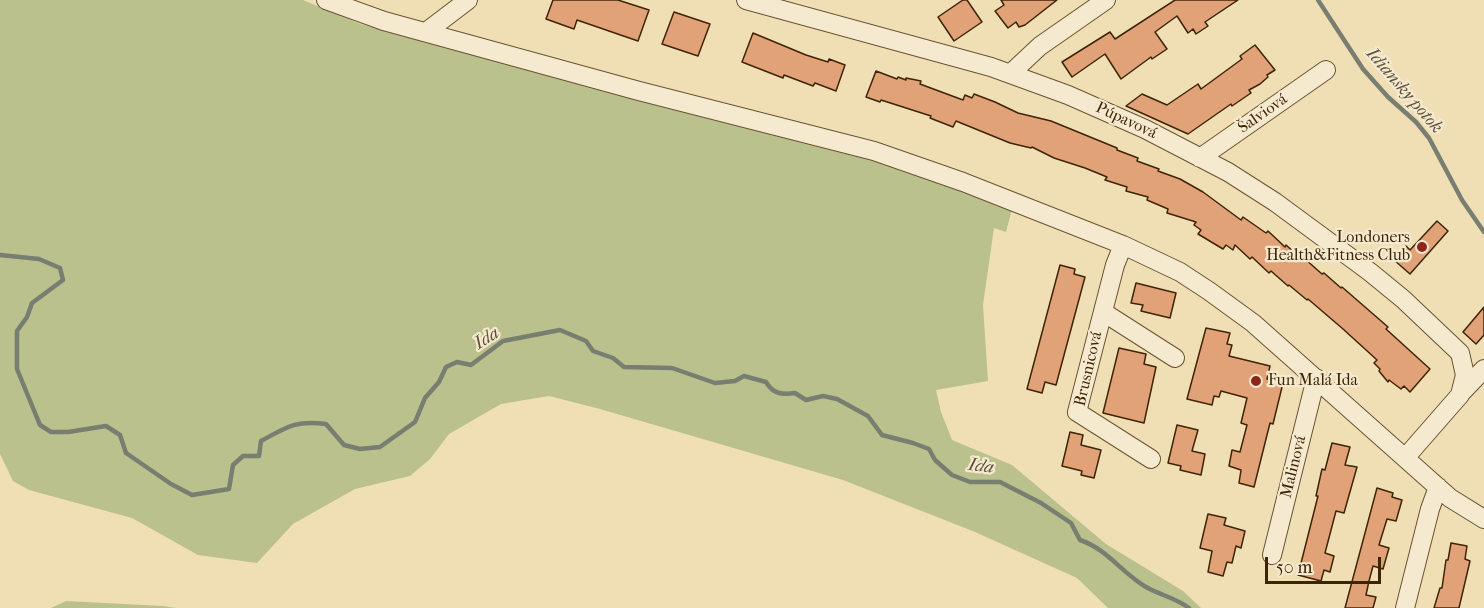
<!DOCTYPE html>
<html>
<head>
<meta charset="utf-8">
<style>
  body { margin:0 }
  #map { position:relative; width:1484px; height:608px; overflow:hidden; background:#f0dfb5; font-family:"IM FELL French Canon",serif }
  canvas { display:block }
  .scale { position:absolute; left:1265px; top:557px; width:116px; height:27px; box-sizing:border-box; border:3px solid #3e2405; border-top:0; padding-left:8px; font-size:18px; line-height:21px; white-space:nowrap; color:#3e2405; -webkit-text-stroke:4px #f5eacf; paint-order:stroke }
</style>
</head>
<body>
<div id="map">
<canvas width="1484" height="608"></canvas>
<div class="scale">50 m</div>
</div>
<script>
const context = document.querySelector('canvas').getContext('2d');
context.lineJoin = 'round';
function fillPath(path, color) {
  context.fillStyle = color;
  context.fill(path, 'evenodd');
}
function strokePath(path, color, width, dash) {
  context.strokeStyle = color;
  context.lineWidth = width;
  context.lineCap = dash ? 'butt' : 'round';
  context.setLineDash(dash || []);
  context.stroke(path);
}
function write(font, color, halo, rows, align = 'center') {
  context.font = font + ' "IM FELL French Canon",serif';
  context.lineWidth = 4.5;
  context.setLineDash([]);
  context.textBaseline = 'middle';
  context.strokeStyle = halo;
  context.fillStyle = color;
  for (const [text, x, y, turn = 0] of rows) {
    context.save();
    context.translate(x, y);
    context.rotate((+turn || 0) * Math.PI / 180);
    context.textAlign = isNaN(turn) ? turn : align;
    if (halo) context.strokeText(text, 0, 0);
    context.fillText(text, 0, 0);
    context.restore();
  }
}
fillPath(new Path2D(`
  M0,0H303L360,24L856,154L911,171L1012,209L1006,232L994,228L983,305L988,381L936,390L941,412L952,440L1012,465L1106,544L1183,591L1201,608H1108L1077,578L975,532L843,480L600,409L549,396L501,404L449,434L430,459L410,476L355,489L293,524L257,563L198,555L132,518L29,490L13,481L0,454Z
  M66,601L163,606L176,608H51Z`), '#bac18d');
strokePath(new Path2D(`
  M1318,0L1363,69L1388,97L1416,122L1429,138L1462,200L1484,232
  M0,255L39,259L60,268L63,280L32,303L27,317L17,331V369L40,425L51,432H68L106,426L120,435L126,453L171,484L192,495L229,489L233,465L243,456H259L261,441C287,427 295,420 326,424L344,445L360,449L380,447L415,422L425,398L439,382L446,367L457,362L471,365L503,341L560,330L586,341L593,351L613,358L624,367L672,368L715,383L735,381L744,376L766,382C773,394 782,395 795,393L806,400L823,396L837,399L868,416L882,435L913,443L929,449L935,460L952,475L970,482H1000L1041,503L1071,523L1080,540C1107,549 1122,573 1146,587C1160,595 1176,598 1189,608`), '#787e70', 4.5);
const building = new Path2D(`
  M553,0H618L649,10L638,41L577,20L574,29L546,19Z
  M963,0H967L982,22L954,41L938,17Z
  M1001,0H1057L1025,25L1019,27L1016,22L1008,28L995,11L1004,5Z
  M1175,0H1238L1205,22L1208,26L1196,34L1193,29L1188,33L1177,16L1155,32L1167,49L1152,59L1151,57L1121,79L1105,54L1072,77L1062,62L1110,32L1115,39Z
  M674,12L710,24L698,56L662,44Z
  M753,33L806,55L828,62L829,59L845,65L836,91L815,83L813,86L784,75L783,78L742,62Z
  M1255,45L1275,70L1267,75L1268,77L1260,84L1249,90L1251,93L1232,106L1231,104L1188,134L1126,106L1142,94L1167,105L1198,84L1201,89L1242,59L1240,56Z
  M876,71L897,79L898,77L906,80V78L921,81L920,84L963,100L965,95L972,98L974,94L995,102L1018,113L1051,121L1117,148V150L1138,158L1137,161L1159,169L1158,171L1180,179L1203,192L1241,220L1243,217L1266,233L1268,231L1285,247L1286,245L1304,261L1305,259L1322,274L1324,273L1341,288L1342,287L1388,327L1386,329L1430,369L1410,392L1404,386L1401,389L1389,380L1388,382L1379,371L1380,369L1374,363L1377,360L1343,329L1308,299L1307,300L1289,285L1288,286L1271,271L1269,273L1252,257L1250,259L1235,245L1233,250L1226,245L1223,249L1198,234L1201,230L1194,225L1196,222L1167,213L1168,209L1147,200L1148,197L1126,191L1127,187L1105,180L1107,177L1085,168L1054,158L1032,147L1031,148L1010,143L956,121L953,127L930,118L931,116L881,100L880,102L866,97Z
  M1437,221L1448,231L1410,274L1394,260L1406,246L1410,250Z
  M1060,265L1075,269L1074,274L1085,277L1056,385L1045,382L1042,393L1027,389Z
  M1136,283L1176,293L1170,318L1141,311L1143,305L1131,303Z
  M1484,307V335L1476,344L1463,332Z
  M1206,328L1230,333L1227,344L1232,345L1229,356L1270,366L1267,379L1283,383L1273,424L1270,423L1254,487L1239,483L1241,470L1229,466L1232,450L1240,452L1247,425L1241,423L1247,398L1221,391L1219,397L1214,396L1212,405L1187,399Z
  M1119,348L1146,354L1144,364L1156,367L1144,423L1103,413Z
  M1177,425L1198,430L1192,451L1205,454L1201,475L1180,470L1181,466L1168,463Z
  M1070,432L1083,435L1081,445L1101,450L1094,478L1081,475L1082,471L1062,466Z
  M1332,443L1350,447L1345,465L1357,467L1344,513L1336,511L1325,553L1334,556L1330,572L1324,570L1321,581L1298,575L1318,496H1316L1322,469L1325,470Z
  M1377,488L1393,493L1392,497L1402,500L1396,521L1387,519L1379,545L1389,548L1383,569L1373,566L1369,581L1366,595L1376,597L1373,608H1345Z
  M1208,514L1226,518L1224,525L1245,531L1241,548L1236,546L1232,563L1227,562L1223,576L1208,572L1212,551L1200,548Z
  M1451,543L1467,546L1465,559L1470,561L1459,608H1434L1440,588H1442L1446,560H1448Z`);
fillPath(building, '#e1a278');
strokePath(building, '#3e2405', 1.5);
const minor = new Path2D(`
  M326,0L384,21L639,91L874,151L963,182L1123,245L1180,272L1209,291L1253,323L1450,498L1484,519
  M746,0L991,67L1068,95L1145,129L1228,172L1275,202L1370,272L1403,299L1460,353L1465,375L1460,395L1405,458
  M426,32L468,0
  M1010,74L1040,46L1106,0
  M1200,158L1326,70
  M1123,245L1115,265L1077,412L1151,459
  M1103,312L1175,358
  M1461,393L1484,369
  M1272,555L1316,378
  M1405,608L1430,509L1438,487`);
strokePath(minor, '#6a5331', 20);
strokePath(minor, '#f5eacf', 18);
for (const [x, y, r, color] of [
  [1422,247,6,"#8f2418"],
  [1256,381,6,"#8f2418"]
]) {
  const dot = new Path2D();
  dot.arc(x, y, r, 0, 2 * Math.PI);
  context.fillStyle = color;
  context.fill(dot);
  strokePath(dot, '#f5eacf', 2);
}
write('16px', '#3e2405', '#f5eacf', [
  ["Šalviová",1263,114,-35],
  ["Púpavová",1126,121,25],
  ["Brusnicová",1089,369,-77],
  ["Malinová",1294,467,-76]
]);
write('16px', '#3e2405', '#f5eacf', [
  ["Londoners",1410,238],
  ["Health&Fitness Club",1410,256],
  ["Fun Malá Ida",1268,381,"left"]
], 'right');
write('italic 18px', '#5b513a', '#f5eacf', [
  ["Idiansky potok",1404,91,49],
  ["Ida",487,339,-32],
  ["Ida",981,467,7]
]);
</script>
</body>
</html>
